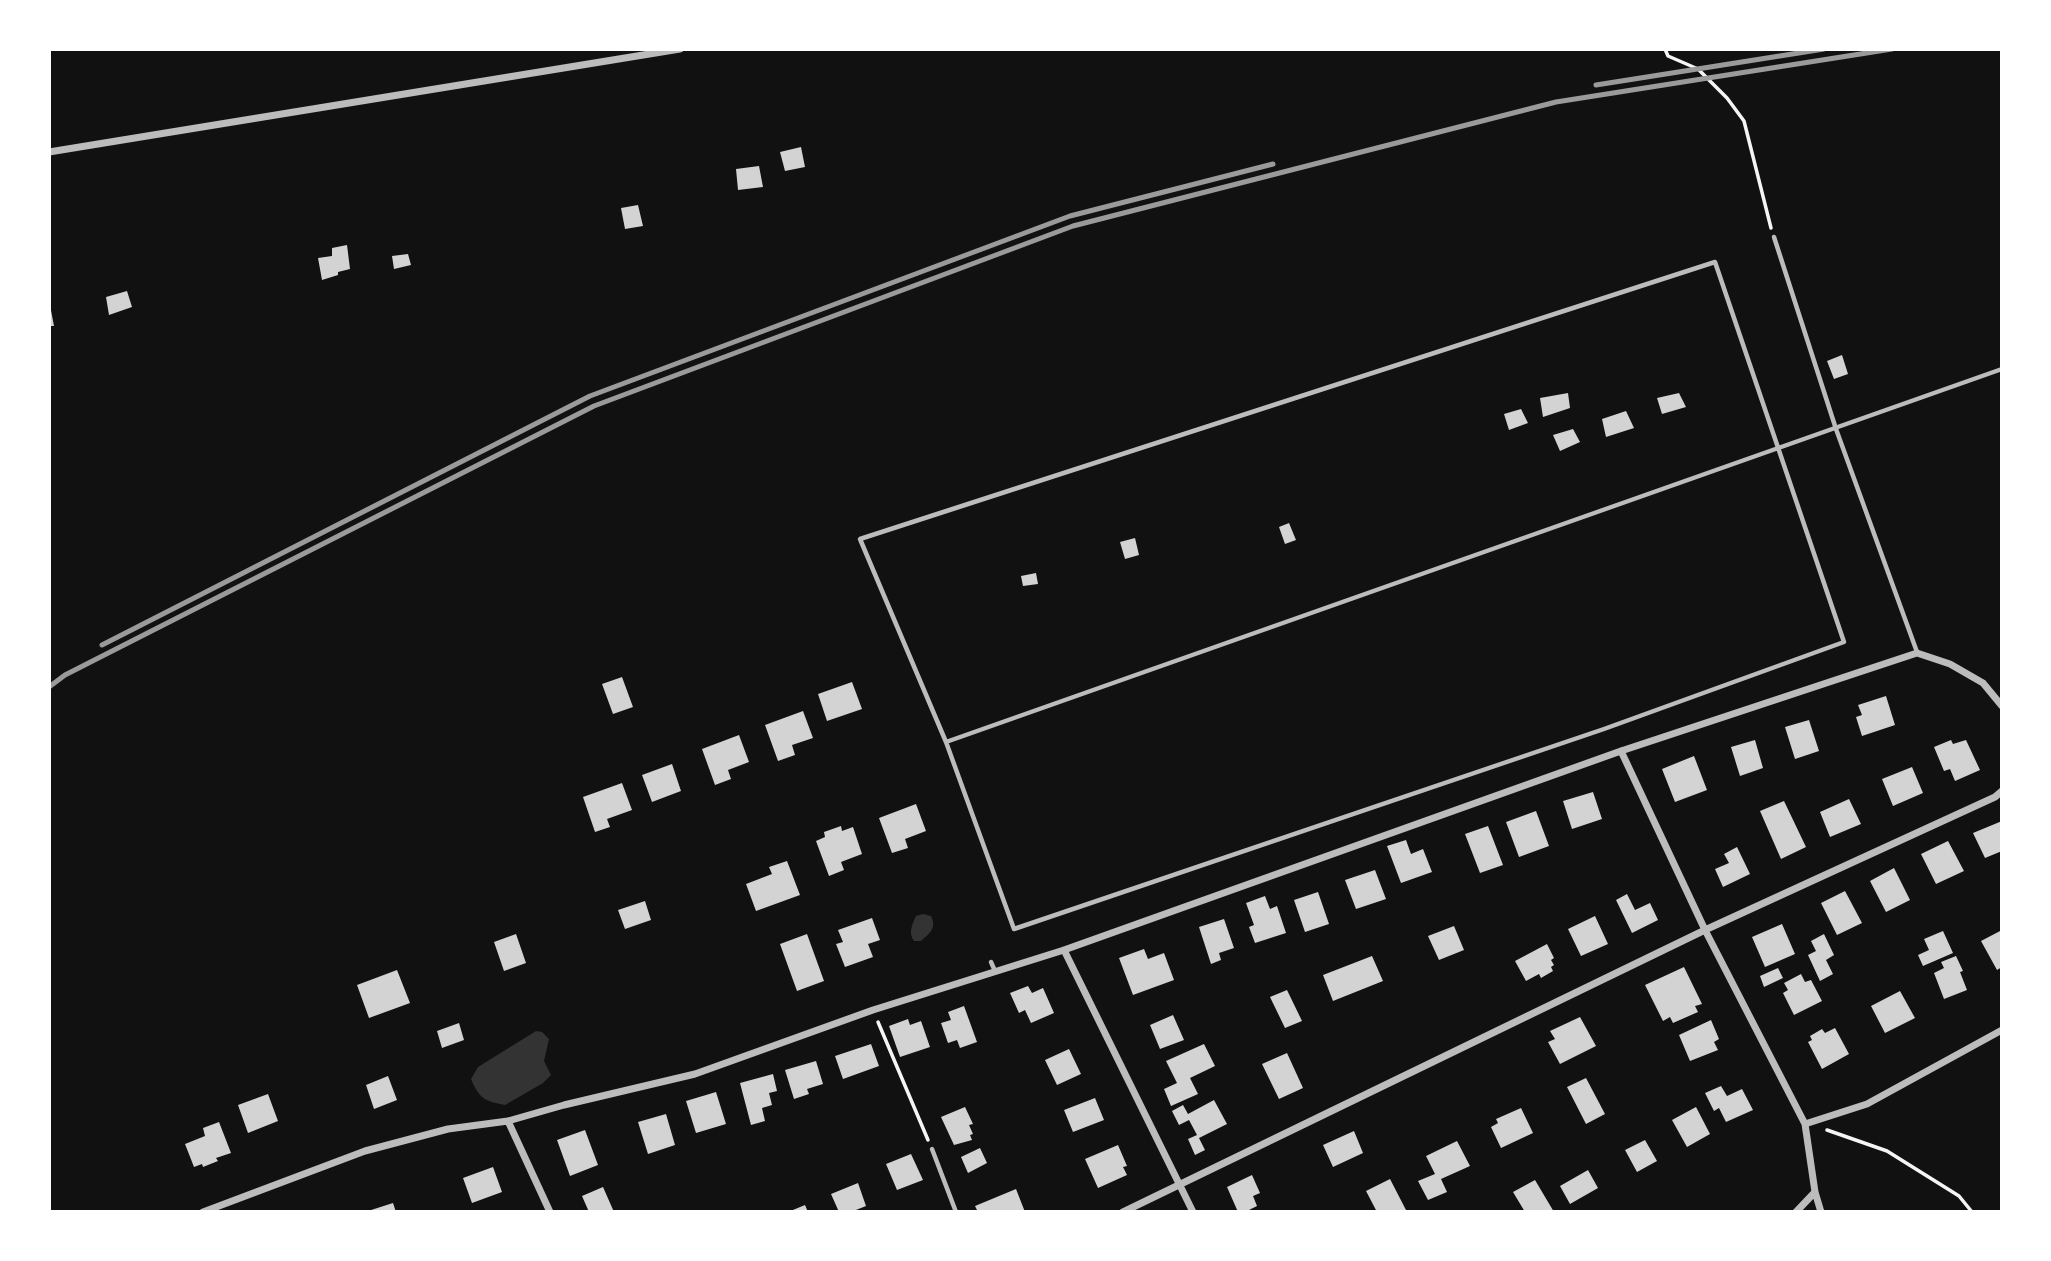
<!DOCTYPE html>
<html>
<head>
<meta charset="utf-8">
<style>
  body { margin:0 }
  #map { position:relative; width:2051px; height:1261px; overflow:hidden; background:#111; font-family:Bitter,serif }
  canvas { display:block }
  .frame { position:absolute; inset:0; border:51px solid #fff; pointer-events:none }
</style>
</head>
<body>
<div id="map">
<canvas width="2051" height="1261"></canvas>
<div class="frame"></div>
</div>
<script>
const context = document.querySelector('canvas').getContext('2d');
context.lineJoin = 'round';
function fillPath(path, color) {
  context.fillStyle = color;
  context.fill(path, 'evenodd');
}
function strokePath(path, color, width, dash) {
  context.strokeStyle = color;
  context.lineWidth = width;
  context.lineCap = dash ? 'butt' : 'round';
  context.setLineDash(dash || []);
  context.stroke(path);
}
fillPath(new Path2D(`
  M923,914L931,916C937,928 930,933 921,941H914C908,933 912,925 916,916Z
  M536,1031L542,1032L549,1039L544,1061L551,1075L543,1083L505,1105C484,1101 479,1098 471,1079L478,1067Z`), '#333');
fillPath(new Path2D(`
  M801,147L805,167L785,171L780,152Z
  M759,166L763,187L738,190L736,169Z
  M638,205L643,226L625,229L621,208Z
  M347,245L350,269L338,272V275L322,280L318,258L332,256V248Z
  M408,254L411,265L394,269L392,256Z
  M127,291L132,307L109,315L106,297Z
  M49,305H50L54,326H49Z
  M1842,355L1848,374L1834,379L1827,361Z
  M1568,393L1570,408L1543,417L1540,398Z
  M1679,393L1686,407L1662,414L1657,398Z
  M1521,409L1528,423L1509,430L1504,414Z
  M1626,411L1634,428L1606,437L1602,419Z
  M1573,429L1580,442L1560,451L1553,435Z
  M1289,523L1296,540L1285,544L1279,527Z
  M1135,538L1139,555L1125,559L1120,542Z
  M1036,573L1038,584L1023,586L1021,576Z
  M622,677L633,707L613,714L602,684Z
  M852,682L862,709L827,721L818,694Z
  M1886,696L1895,725L1862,736L1856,717L1862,715L1858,705Z
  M803,711L813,738L792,745L795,755L778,761L765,725Z
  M1809,720L1819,751L1795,759L1785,727Z
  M739,735L749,762L728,770L731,779L715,785L702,749Z
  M1755,740L1763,768L1740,776L1731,747Z
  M1951,740L1953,744L1966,740L1980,770L1955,781L1950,769L1944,771L1934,747Z
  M1694,756L1707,790L1675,802L1662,769Z
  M672,764L681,791L652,802L642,775Z
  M1912,767L1923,793L1893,806L1882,779Z
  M622,783L632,810L607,819L610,827L595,832L583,797Z
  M1593,792L1602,819L1572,829L1563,801Z
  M1849,799L1861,824L1830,837L1820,812Z
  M1784,801L1806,847L1781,859L1760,811Z
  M916,804L926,831L905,839L908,848L892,853L879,818Z
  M1536,811L1549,846L1519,857L1506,822Z
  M2002,821V851L1985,858L1973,833Z
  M841,826L842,831L853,827L862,854L841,862L844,870L829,876L816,841L825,837L824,832Z
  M1488,826L1503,865L1480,873L1465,834Z
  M1406,840L1411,854L1423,849L1432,872L1401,883L1387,846Z
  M1948,841L1964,871L1936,884L1921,854Z
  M1737,847L1750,874L1723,887L1715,869L1729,863L1724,854Z
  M787,861L800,895L756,911L746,884L772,874L769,867Z
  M1894,868L1910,900L1886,912L1870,881Z
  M1375,870L1386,899L1356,909L1345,880Z
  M1845,891L1862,923L1837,935L1821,903Z
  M1318,892L1329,924L1305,932L1294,900Z
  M1627,894L1635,910L1650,903L1658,920L1632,933L1616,900Z
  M1265,896L1270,909L1277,906L1286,933L1255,943L1249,927L1254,925L1246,903Z
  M645,901L651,920L625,929L618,910Z
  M1595,916L1608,944L1581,956L1568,929Z
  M872,918L880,940L868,944L873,957L845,967L836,944L843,942L838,930Z
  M1224,919L1234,948L1219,953L1221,960L1211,964L1199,927Z
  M1782,924L1795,954L1765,967L1752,937Z
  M1454,926L1464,950L1439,960L1428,936Z
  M2002,930V967L1997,970L1981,941Z
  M1943,931L1953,953L1923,966L1918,955L1929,950L1924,939Z
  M516,934L526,963L504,971L494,942Z
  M807,934L824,981L797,991L780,944Z
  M1824,934L1834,955L1826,960L1833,974L1820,981L1808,955L1816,951L1811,941Z
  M1547,944L1554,958L1551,960L1554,965L1551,967L1553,971L1541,978L1539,974L1526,981L1515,961Z
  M1144,949L1148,959L1164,953L1174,980L1133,995L1119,958Z
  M1372,956L1383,981L1333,1001L1323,975Z
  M1956,956L1963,971L1960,972L1967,990L1944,999L1934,973L1944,968L1941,962Z
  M1684,967L1702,1004L1695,1006L1698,1012L1673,1023L1670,1017L1663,1021L1645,985Z
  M1778,968L1783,978L1764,987L1760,976Z
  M397,970L410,1003L369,1018L357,985Z
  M1801,974L1805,982L1811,980L1822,1001L1794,1015L1783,993L1788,990L1784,983Z
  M1028,986L1032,993L1043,988L1054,1013L1031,1023L1025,1010L1019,1013L1010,993Z
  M1287,990L1302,1021L1285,1028L1270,997Z
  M1900,991L1915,1018L1885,1033L1871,1006Z
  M964,1006L977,1042L960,1048L957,1040L948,1043L941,1023L951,1020L948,1012Z
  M1173,1015L1184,1040L1160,1049L1150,1025Z
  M1580,1017L1596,1046L1560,1064L1548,1042L1555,1039L1550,1031Z
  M908,1019L910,1025L921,1021L930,1047L900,1057L889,1026Z
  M1711,1020L1719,1039L1714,1042L1718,1050L1690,1061L1679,1035Z
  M459,1023L464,1040L442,1048L437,1031Z
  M1835,1028L1849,1054L1822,1069L1808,1042L1812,1040L1810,1036L1822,1029L1825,1033Z
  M871,1044L879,1066L843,1079L835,1056Z
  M1204,1044L1215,1066L1190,1078L1198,1094L1171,1106L1164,1089L1177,1083L1166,1061Z
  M1069,1049L1081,1074L1057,1085L1045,1060Z
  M1287,1053L1303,1088L1279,1099L1262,1064Z
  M816,1061L823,1084L807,1089L809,1094L794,1099L785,1070Z
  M773,1074L777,1091L769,1093L772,1105L762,1108L765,1121L751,1125L740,1083Z
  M388,1076L397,1100L374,1109L366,1085Z
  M1586,1078L1605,1114L1586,1124L1567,1087Z
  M1721,1086L1727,1096L1742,1089L1753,1110L1726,1122L1719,1108L1714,1111L1705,1093Z
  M716,1092L726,1124L696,1133L686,1101Z
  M268,1094L278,1121L248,1133L238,1105Z
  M1095,1098L1104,1120L1073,1132L1064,1110Z
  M1214,1100L1227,1124L1199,1138L1205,1150L1195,1155L1188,1139L1197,1135L1189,1120L1179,1125L1172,1111L1183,1105L1188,1114Z
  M965,1107L973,1124L969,1125L973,1134L970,1135L972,1140L954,1145L941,1117Z
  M1696,1107L1710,1134L1687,1147L1672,1120Z
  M1521,1108L1533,1133L1501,1148L1491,1127L1498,1123L1496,1119Z
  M666,1114L675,1145L648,1154L638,1122Z
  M219,1122L231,1153L216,1158L218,1161L203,1167L202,1164L194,1167L185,1144L205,1136L203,1128Z
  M585,1130L598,1165L570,1176L557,1140Z
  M1354,1131L1363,1153L1333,1167L1323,1145Z
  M1645,1140L1657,1161L1637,1172L1625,1150Z
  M1457,1141L1470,1166L1441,1179L1447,1192L1428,1200L1418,1181L1435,1174L1426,1156Z
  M1118,1145L1127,1166L1123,1167L1127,1175L1098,1188L1085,1159Z
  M980,1148L987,1163L968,1173L961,1157Z
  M911,1154L923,1180L897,1190L886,1164Z
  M493,1167L502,1192L472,1203L463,1178Z
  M1588,1170L1598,1188L1570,1204L1560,1186Z
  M1252,1175L1260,1193L1253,1196L1257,1206L1245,1212H1238L1227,1187Z
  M1390,1179L1406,1210L1402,1212H1377L1366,1191Z
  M1535,1180L1554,1212H1525L1513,1192Z
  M858,1183L866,1206L851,1212H839L831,1194Z
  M603,1187L614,1212H589L582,1196Z
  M1016,1189L1025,1212H978L975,1206Z
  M393,1203L396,1212H368V1211Z
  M805,1205L808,1212H788Z`), '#d3d3d3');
strokePath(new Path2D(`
  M1665,49L1668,56L1698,69L1727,98L1744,121L1771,228
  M878,1022L928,1140
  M1827,1130L1887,1151L1959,1196L1972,1212`), '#f5f5f5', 3.5);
strokePath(new Path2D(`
  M1774,237L1836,429L1917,652
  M1715,262L1844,642L1604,729L1014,929L946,742L860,539Z
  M946,742L2002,369
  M991,962L995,971
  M932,1149L956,1212`), '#bcbcbc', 4.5);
strokePath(new Path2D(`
  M49,152L680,49
  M1621,751L1705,930L1805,1124L1815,1192L1821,1212
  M1064,950L1193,1212
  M508,1121L550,1212
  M1805,1124L1867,1104L2002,1030
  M203,1212L365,1151L448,1129L508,1121L564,1105L695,1074L873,1010L1064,950L1621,751L1917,653L1950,664L1983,683L2002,706
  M1123,1212L1705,930L1995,797L2002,791
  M1796,1212L1815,1192`), '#bcbcbc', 7);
strokePath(new Path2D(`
  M1596,85L1824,49
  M102,645L590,396L1070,216L1273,164
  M49,687L65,675L594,406L1073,226L1556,102L1892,49`), '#9a9a9a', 5);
</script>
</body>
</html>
